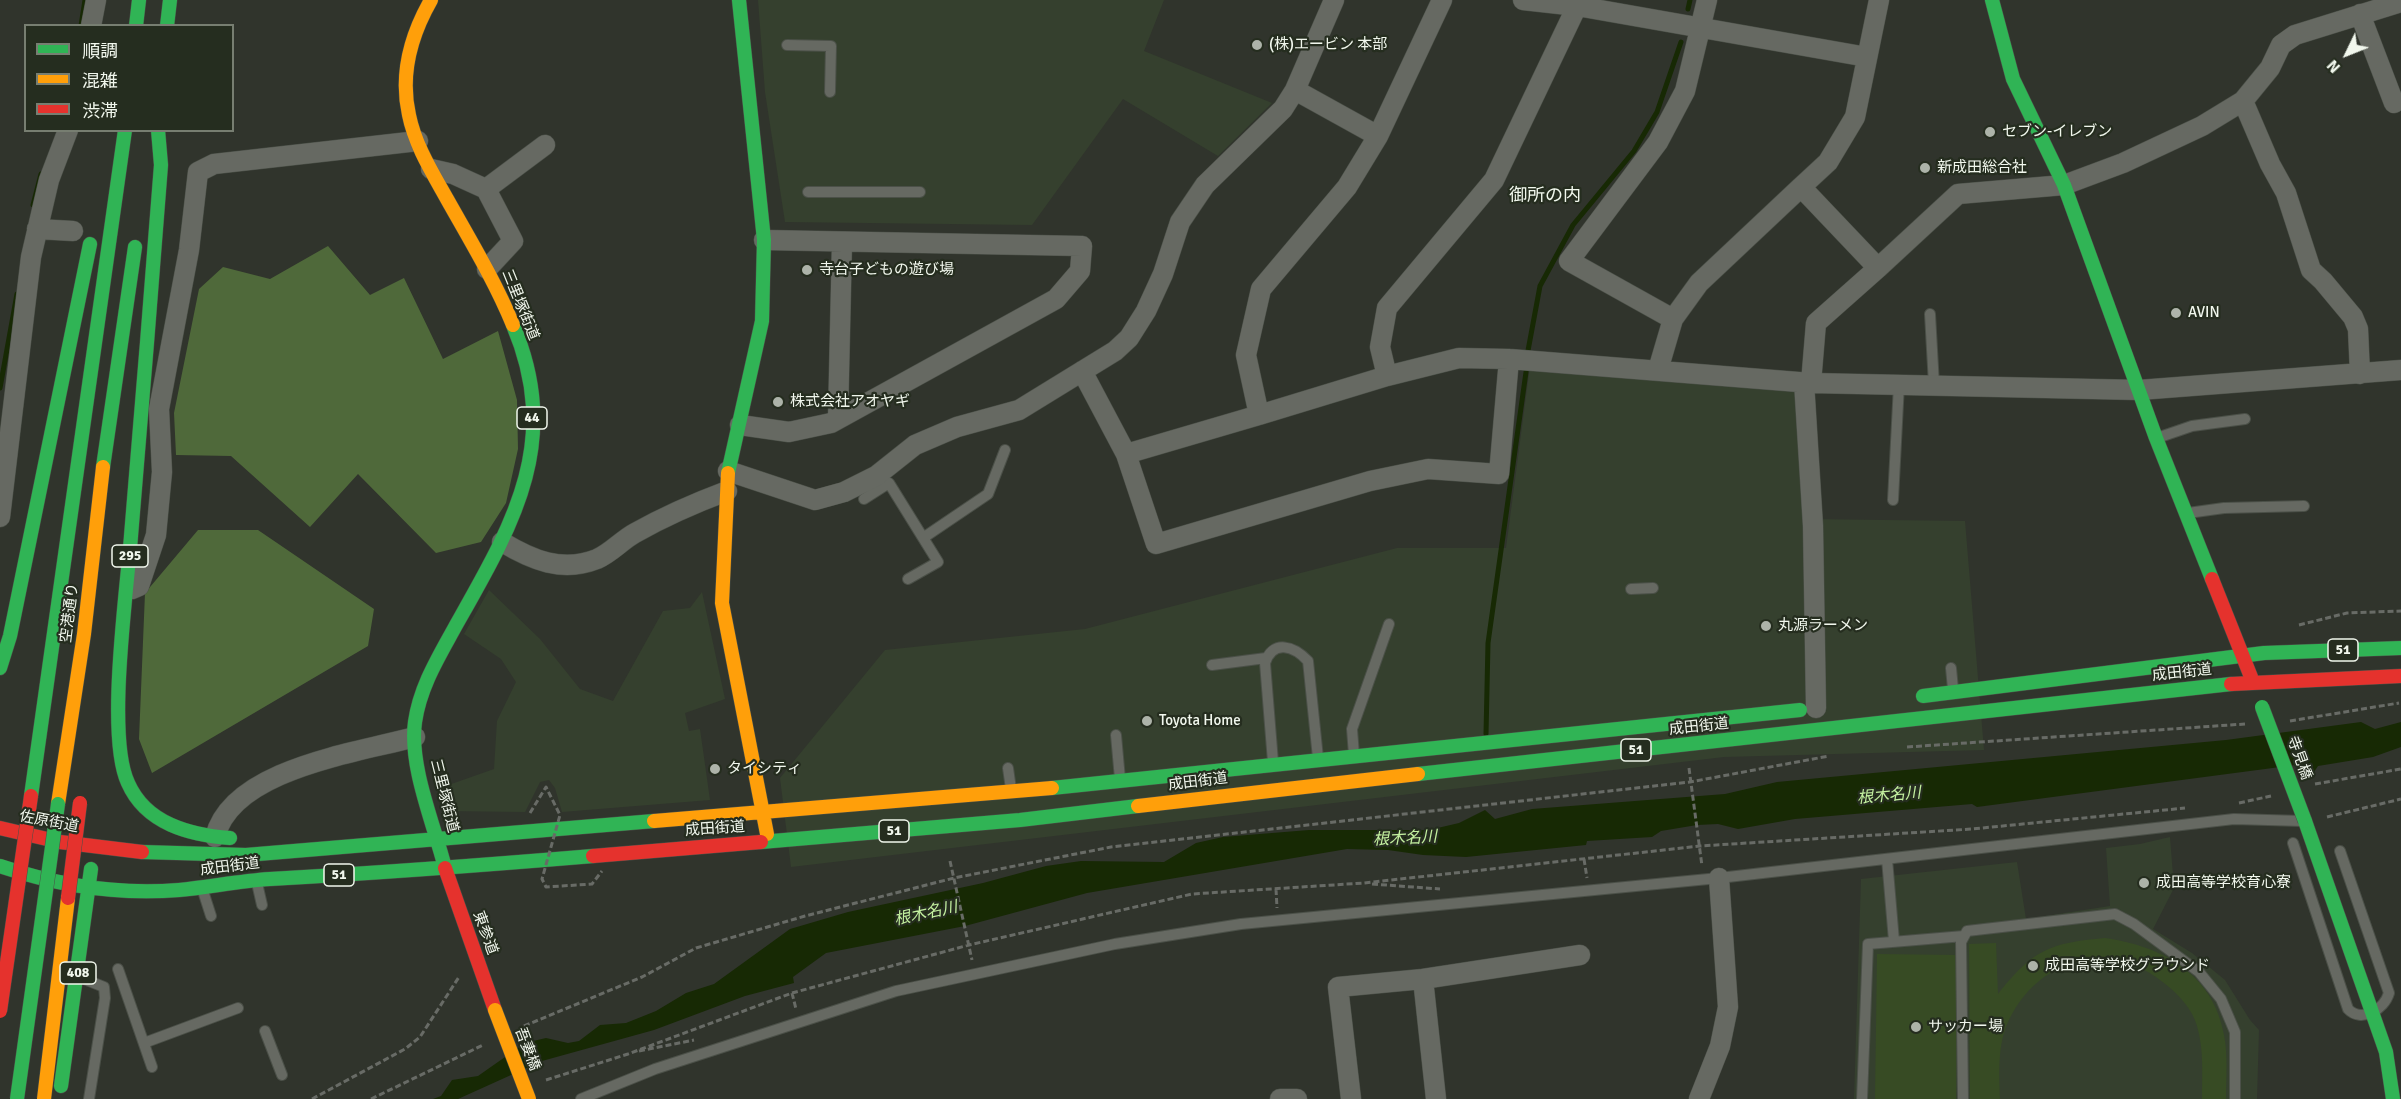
<!DOCTYPE html>
<html>
<head>
<meta charset="utf-8">
<style>
  body { margin:0 }
  #map { position:relative; width:2401px; height:1099px; overflow:hidden; background:#30342c; font-family:Signika,"Noto Sans JP",sans-serif }
  canvas { display:block }
  .legend { position:absolute; left:24px; top:24px; width:210px; height:108px; box-sizing:border-box; background:#252d1f; border:2px solid #777e71; margin:0; padding:8px 10px; list-style:none; font-size:18px; color:#f1f7ed }
  .legend li { display:flex; align-items:center; gap:12px; height:30px }
  .legend b { width:30px; border:2px solid #777e71 }
  .north { position:absolute; left:2317px; top:24px; width:60px; height:60px; -webkit-text-stroke:4px #252d1f; paint-order:stroke; rotate:227deg; font-size:16px; font-weight:700; line-height:24px; text-align:center; color:#f1f7ed }
  .north::after { content:''; display:block; margin:auto; width:21px; height:27px; background:#f1f7ed; clip-path:polygon(50% 0,100% 100%,50% 72%,0 100%) }
</style>
</head>
<body>
<div id="map">
<canvas width="2401" height="1099"></canvas>
<ul class="legend">
<li><b style="height:8px;background:#30b455"></b>順調</li>
<li><b style="height:8px;background:#ff9f0a"></b>混雑</li>
<li><b style="height:8px;background:#e5322d"></b>渋滞</li>
</ul>
<div class="north">N</div>
</div>
<script>
const context = document.querySelector('canvas').getContext('2d');
context.lineJoin = 'round';
function fillPath(path, color) {
  context.fillStyle = color;
  context.fill(path, 'evenodd');
}
function strokePath(path, color, width, dash) {
  context.strokeStyle = color;
  context.lineWidth = width;
  context.lineCap = dash ? 'butt' : 'round';
  context.setLineDash(dash || []);
  context.stroke(path);
}
function write(font, color, halo, rows, align = 'center') {
  context.font = font + ' Signika,"Noto Sans JP",sans-serif';
  context.lineWidth = 4.5;
  context.setLineDash([]);
  context.textBaseline = 'middle';
  context.strokeStyle = halo;
  context.fillStyle = color;
  for (const [text, x, y, turn = 0] of rows) {
    context.save();
    context.translate(x, y);
    context.rotate((+turn || 0) * Math.PI / 180);
    context.textAlign = isNaN(turn) ? turn : align;
    if (halo) context.strokeText(text, 0, 0);
    context.fillText(text, 0, 0);
    context.restore();
  }
}
fillPath(new Path2D(`
  M758,0H1164L1144,51L1272,103L1218,156L1123,99L1032,225L785,222L765,92Z
  M1530,366L1795,391L1805,519L1965,521L1984,750L1724,757L791,867L780,778L885,650L1085,629L1397,548H1506Z
  M489,590L540,639L580,689L613,701L663,611L690,608L702,592L725,699L685,713L689,731L700,729L710,800L562,812L555,788L549,780L540,782L525,812L445,811L440,788L494,769L497,721L516,682L501,659L464,634Z
  M2170,837L2174,888L2153,929L2192,953L2225,980L2250,1020L2259,1030L2257,1099H1854L1861,879L2017,862L2026,919L2110,906L2106,848L2140,844Z`), '#35402e');
fillPath(new Path2D(`
  M2105,938C2161,946 2213,973 2224,1035C2228,1055 2226,1078 2226,1099H2202C2202,1075 2204,1049 2197,1026C2192,1008 2178,994 2164,983C2112,941 2044,956 2012,1014C1997,1040 1999,1070 2000,1099H1970L1969,944L1996,943L1998,994C2033,950 2049,943 2105,938Z
  M1877,954L1957,955L1956,1099H1875Z`), '#374b24');
fillPath(new Path2D(`
  M328,246L370,295L404,278L443,359L498,331L517,400L518,449L506,503L481,542L436,553L358,474L310,527L231,456L176,455L174,413L199,289L223,267L270,279Z
  M198,530H258L374,609L368,646L152,773L139,739L145,593Z`), '#4f693a');
fillPath(new Path2D(`
  M2361,722L2375,729L2401,722V747L2373,757L2318,766L2312,775L2303,764L1977,807L1972,804L1795,819L1738,829L1718,824L1697,825L1661,831L1652,837L1587,841L1586,845L1466,857L1423,855L1388,850L1347,849L1087,893L965,926L826,953L793,977L794,983L745,996L654,1030L542,1061L458,1099H433L441,1096L452,1080L478,1076L525,1043L546,1038L568,1043L579,1041L600,1025L626,1023L656,1011L686,993L714,984L790,929L848,912L983,883L1046,866L1081,861L1164,862L1196,843L1223,837L1309,830H1429L1459,823L1485,810L1495,819L1532,809L1725,794L1777,782L2226,740Z`), '#172904');
strokePath(new Path2D(`
  M1688,9L1690,0
  M81,26L85,0
  M33,205L41,174
  M1527,356L1540,286L1573,225L1634,151L1657,112L1681,42
  M0,388L17,294
  M1486,734L1488,643L1527,365`), '#172904', 5);
const lane = new Path2D(`
  M787,45L831,46L830,92
  M808,192H920
  M1930,314L1934,385
  M2157,438L2192,426L2245,419
  M864,499L889,483L938,562L908,579
  M1893,500L1899,384
  M2188,513L2224,508L2304,506
  M923,538L988,494L1005,450
  M1631,589L1653,588
  M1212,665L1266,658
  M1951,668L1953,689
  M1116,735L1120,779
  M1354,755L1352,729L1389,624
  M1273,762L1265,663C1273,639 1294,646 1308,661L1318,758
  M1008,768L1011,789
  M2293,843L2348,1009C2361,1023 2384,1010 2389,993L2340,851
  M1887,859L1894,941
  M257,883L262,905
  M203,891L211,916
  M118,969L152,1067
  M79,977L104,987L105,998L89,1099
  M265,1031L282,1075
  M144,1043L238,1008
  M581,1099L655,1069L896,991L1115,944L1241,924L1719,878L2234,819L2302,821
  M1862,1099L1868,944L1964,936
  M1963,1099L1961,942L1967,931L2115,914L2134,924L2199,972L2221,999L2235,1032V1099`);
const street = new Path2D(`
  M1523,0L1577,6L1867,57
  M2360,14L2394,103
  M91,26L96,0
  M1295,90L1378,136
  M2243,101L2270,164L2286,193L2311,270L2323,281L2353,317L2358,329L2360,374
  M431,169L453,174L486,189L513,241L487,269
  M486,189L545,145
  M37,229L73,231
  M1878,268L1958,194L2064,185L2123,163L2202,126L2243,101L2270,68L2281,45L2295,35L2401,2
  M1673,319L1569,261L1658,142L1685,91L1707,0
  M1658,370L1673,319L1699,283L1801,187
  M1082,371L1126,454L1259,415L1246,355L1261,289L1347,187L1378,136L1442,0
  M1387,376L1380,347L1387,308L1494,180L1577,6
  M1804,382L1813,526L1816,708
  M1811,383L2139,390L2401,370
  M1259,415L1387,376L1459,358L1509,359L1811,383L1816,323L1878,268L1801,187L1828,162L1855,117L1879,0
  M838,419L842,242
  M740,425L789,432L831,423L1056,299L1080,271L1082,246L764,240
  M1126,454L1156,544L1370,481L1428,469L1499,474L1509,359
  M728,471L815,500L844,492L876,476L915,445L957,427L1019,410L1115,351L1129,338L1146,311L1163,274L1180,222L1205,185L1283,109L1295,90L1334,0
  M0,517L31,257L49,180L68,130
  M502,542C532,560 562,573 597,559C611,553 622,540 635,533C665,516 695,503 727,491
  M132,589L139,586L156,535L162,472L159,409L189,250L198,172L214,164L418,141
  M215,837C232,769 356,753 415,737
  M1280,1099H1297
  M1351,1099L1338,987L1423,979
  M1436,1099L1423,979L1580,955
  M1699,1099L1720,1046L1728,1007L1719,878`);
const fast = new Path2D(`
  M1992,0L2013,79L2064,185L2156,438L2212,579
  M136,26L139,0
  M167,26L170,0
  M158,130L161,165C151,289 142,412 131,536C127,592 106,736 128,783C146,824 190,835 230,838
  M103,467L135,247
  M728,473L762,321L764,240L739,0
  M0,668L10,636L90,244
  M1923,696L2264,653L2401,648
  M1418,774L2231,684
  M1052,788L1800,710
  M31,796L125,130
  M2305,821L2386,1052L2393,1099
  M761,842L1020,820L1138,806
  M142,852L246,855L654,821
  M444,864C433,822 409,765 415,722C420,687 438,658 455,627C512,526 563,443 513,325
  M0,866C59,886 116,895 179,890C210,887 239,881 270,879C378,873 485,865 593,856
  M61,1086L91,869`);
const slow = new Path2D(`
  M431,0C411,35 400,75 409,115C415,145 432,172 447,199C470,240 495,281 513,325
  M728,473L722,603L767,834
  M58,804L84,634L103,467
  M1138,806L1418,774
  M654,821L1052,788`);
const jam = new Path2D(`
  M2212,579L2251,677
  M2231,684L2401,676
  M0,828L60,842L142,852
  M593,856L761,842
  M445,868L495,1010`);
strokePath(lane, '#4b5048', 12);
strokePath(street, '#4b5048', 21);
strokePath(fast, '#4b5048', 15);
strokePath(slow, '#4b5048', 15);
strokePath(jam, '#4b5048', 15);
strokePath(new Path2D(`
  M2299,625L2347,613L2401,611
  M2290,721L2399,703
  M1907,747L2245,724
  M1689,768L1702,866
  M2315,784L2401,769
  M2239,803L2271,796
  M2327,817L2401,799
  M1584,859L1587,878
  M950,861L972,960
  M1372,884L1440,889
  M1276,889L1277,908
  M792,993L796,1009
  M524,1026L642,977L696,948L805,916L954,878L1111,847L1690,782L1829,756
  M639,1051L694,1040
  M546,1080L628,1054L792,993L969,945L1192,894L1364,883L1700,846L1972,829L2185,808
  M312,1099L405,1049L420,1037L459,977
  M371,1099L483,1045`), '#686b66', 3, [6, 3]);
strokePath(lane, '#666962', 10);
strokePath(street, '#666962', 20);
strokePath(fast, '#30b455', 14);
strokePath(slow, '#ff9f0a', 14);
strokePath(jam, '#e5322d', 14);
const fastBridge = new Path2D(`
  M2262,707L2305,821
  M17,1099L58,804`);
const slowBridge = new Path2D(`
  M495,1010L529,1099
  M44,1099L68,898`);
const jamBridge = new Path2D(`
  M68,898L80,803
  M0,1011L31,796`);
strokePath(fastBridge, '#4b5048', 15, []);
strokePath(slowBridge, '#4b5048', 15, []);
strokePath(jamBridge, '#4b5048', 15, []);
strokePath(new Path2D(`
  M530,813L546,787L560,815L542,879L546,887L592,884L602,871`), '#686b66', 3, [6, 3]);
strokePath(fastBridge, '#30b455', 14);
strokePath(slowBridge, '#ff9f0a', 14);
strokePath(jamBridge, '#e5322d', 14);
for (const [x, y, r, color] of [
  [1257,45,6,"#adb3a9"],
  [1990,132,6,"#adb3a9"],
  [1925,168,6,"#adb3a9"],
  [807,270,6,"#adb3a9"],
  [2176,313,6,"#adb3a9"],
  [778,402,6,"#adb3a9"],
  [1766,626,6,"#adb3a9"],
  [1147,721,6,"#adb3a9"],
  [715,769,6,"#adb3a9"],
  [2144,883,6,"#adb3a9"],
  [2033,966,6,"#adb3a9"],
  [1916,1027,6,"#adb3a9"]
]) {
  const dot = new Path2D();
  dot.arc(x, y, r, 0, 2 * Math.PI);
  context.fillStyle = color;
  context.fill(dot);
  strokePath(dot, '#252d1f', 2);
}
for (const [x, y, w] of [
  [532,418,30],
  [130,556,36],
  [2343,650,30],
  [1636,750,30],
  [894,831,30],
  [339,875,30],
  [78,973,36]
]) {
  const box = new Path2D();
  box.roundRect(x - w / 2, y - 11, w, 22, 4.5);
  context.fillStyle = '#252d1f';
  context.fill(box);
  strokePath(box, '#f1f7ed', 1.5);
}
write('bold 14px', '#f1f7ed', null, [
  ["44",532,418],
  ["295",130,556],
  ["51",2343,650],
  ["51",1636,750],
  ["51",894,831],
  ["51",339,875],
  ["408",78,973]
]);
write('15px', '#f1f7ed', '#252d1f', [
  ["(株)エービン 本部",1269,45],
  ["セブン-イレブン",2002,132],
  ["新成田総合社",1937,168],
  ["寺台子どもの遊び場",819,270],
  ["AVIN",2188,313],
  ["株式会社アオヤギ",790,402],
  ["丸源ラーメン",1778,626],
  ["Toyota Home",1159,721],
  ["タイシティ",727,769],
  ["成田高等学校育心寮",2156,883],
  ["成田高等学校グラウンド",2045,966],
  ["サッカー場",1928,1027]
], 'left');
write('15px', '#f1f7ed', '#252d1f', [
  ["三里塚街道",520,305,68],
  ["空港通り",70,613,-83],
  ["成田街道",2182,673,-6],
  ["成田街道",1699,727,-6],
  ["寺見橋",2299,758,70],
  ["成田街道",1198,782,-7],
  ["三里塚街道",444,796,76],
  ["佐原街道",49,822,11],
  ["成田街道",715,829,-4],
  ["成田街道",230,867,-7],
  ["東参道",485,933,70],
  ["吾妻橋",527,1049,69]
]);
write('italic 16px', '#c4f1a0', '#252d1f', [
  ["根木名川",1889,796,-5],
  ["根木名川",1405,839,-3],
  ["根木名川",926,914,-12]
]);
write('18px', '#f1f7ed', '#252d1f', [
  ["御所の内",1545,196]
]);
</script>
</body>
</html>
